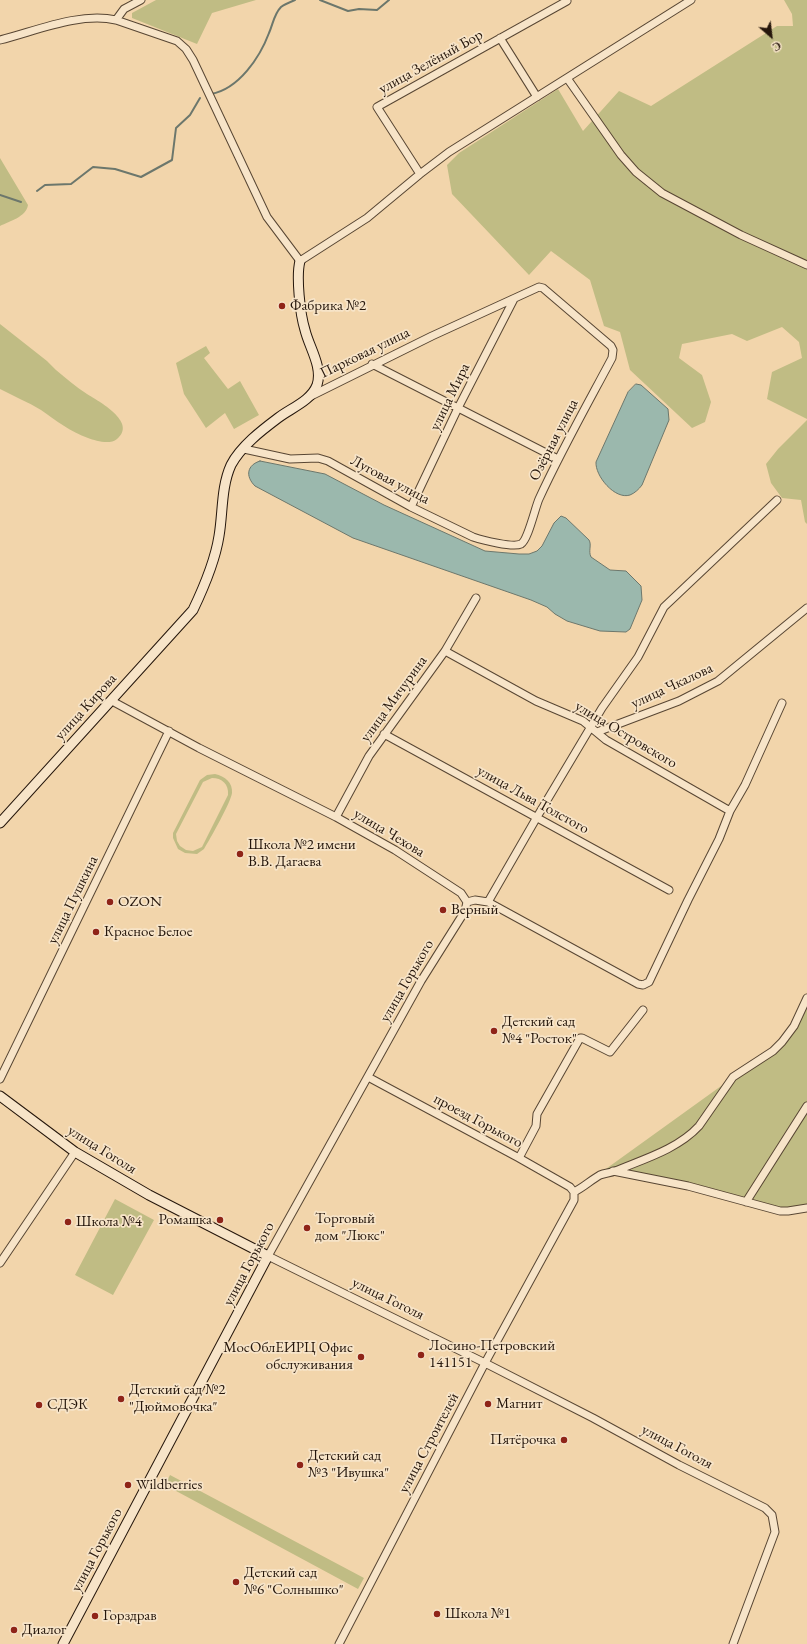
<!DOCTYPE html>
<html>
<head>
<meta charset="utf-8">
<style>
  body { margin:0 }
  #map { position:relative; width:807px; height:1644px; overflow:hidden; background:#f2d5ab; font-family:"EB Garamond",serif }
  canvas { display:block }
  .north { position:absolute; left:751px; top:16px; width:40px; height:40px; -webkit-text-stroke:3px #f7e4c8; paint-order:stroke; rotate:152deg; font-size:11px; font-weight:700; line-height:16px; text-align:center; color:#25160b }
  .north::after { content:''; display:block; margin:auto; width:14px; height:18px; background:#25160b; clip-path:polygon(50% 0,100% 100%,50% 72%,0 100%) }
</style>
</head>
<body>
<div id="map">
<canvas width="807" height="1644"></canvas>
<div class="north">С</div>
</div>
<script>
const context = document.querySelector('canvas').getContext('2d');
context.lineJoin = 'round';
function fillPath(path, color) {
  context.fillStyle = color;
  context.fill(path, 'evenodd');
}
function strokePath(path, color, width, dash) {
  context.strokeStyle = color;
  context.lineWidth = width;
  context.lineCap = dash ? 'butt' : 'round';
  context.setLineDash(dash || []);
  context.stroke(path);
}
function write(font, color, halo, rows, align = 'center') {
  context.font = font + ' "EB Garamond",serif';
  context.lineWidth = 3.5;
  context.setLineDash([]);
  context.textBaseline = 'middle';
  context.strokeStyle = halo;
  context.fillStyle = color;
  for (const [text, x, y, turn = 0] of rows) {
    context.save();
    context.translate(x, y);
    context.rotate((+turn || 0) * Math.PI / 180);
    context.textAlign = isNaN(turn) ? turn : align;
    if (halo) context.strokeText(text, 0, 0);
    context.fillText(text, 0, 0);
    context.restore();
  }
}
fillPath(new Path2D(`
  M156,0H256L212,13L197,44L132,18V13Z
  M784,0H807V419L767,399L772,372L802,358L799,342L782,327L747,341L732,334L682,344L679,358L702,375L711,402L705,422L692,428L630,370L620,332L604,326L590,280L551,251L529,275L452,194L447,165L459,153L558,89L583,131L619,91L651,106L777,26H793L792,14Z
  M0,158L28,205C26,217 10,221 0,226Z
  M0,324L47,361L56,370C66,378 76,387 87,394C98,401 138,422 117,439C110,445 96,441 88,438C71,432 55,420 41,410C28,402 13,396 0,389Z
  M206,346L210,353L204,358L228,389L240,381L259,415L234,429L225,413L206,428L184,394L176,363Z
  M807,420V524L805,522L801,500L782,498L771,483L766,464L778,449Z
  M215,774C225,776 233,783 232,793C231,802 210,839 204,849L197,854L185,853L178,849L173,838V833L200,780L207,775ZM212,778C222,778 229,784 228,795L202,847L193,851L186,850L180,846L177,841L176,834L203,782Z
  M807,993V1206L787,1210L603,1171L785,1040Z
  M115,1199L154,1220L113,1295L75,1275Z
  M170,1475L364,1578L358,1589L165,1485Z`), '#c0bc84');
const water = new Path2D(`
  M636,384L641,385L668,409L669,420L642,485C639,489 635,493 630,495C615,500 595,476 596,462L628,392Z
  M260,461L325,474L384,505L485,551L519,554H529L537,551L542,546L554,523L561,516L566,518L589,540C592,545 588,551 591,557L610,570L626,571L641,586L642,600L630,629L626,632L600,631L567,621L555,614L547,607L531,600L353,538L255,486C245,476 247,465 260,461Z`);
fillPath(water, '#9bb8ad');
strokePath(water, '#6c776c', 1);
strokePath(new Path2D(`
  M320,0L348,11L359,9L377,10L389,0
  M211,94C239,89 260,57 269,33C273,24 274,14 281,7C285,4 290,2 295,0
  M37,191L45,185L71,184L93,167L115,169L141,177L172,160L176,128L190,115L200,98
  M0,195L21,202`), '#6c776c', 2);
const street = new Path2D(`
  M116,20L124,9L141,0
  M500,38L537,97
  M0,40C36,31 79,12 116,20L177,41L186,49L193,60L267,217L300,261L367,218L420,174L449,152L691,0
  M567,78L621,155L636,172L662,193L741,235L807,265
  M420,174L377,107L567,1
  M372,364L558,459
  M244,449L290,459L318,458L328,461L411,507L473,537C482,540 513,548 521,544C528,540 535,508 539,499C561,451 587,405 612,358L613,350L611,346L543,288L539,287L432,336L311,396
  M411,507L458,408L514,299
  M445,651L536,701L583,721L606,740L730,811
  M112,701L199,748L336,817L395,850L461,893L467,902
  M597,732L679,701L718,681L807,608
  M384,734L669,890
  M336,817L369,756L445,651L476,598
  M467,902L465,911L421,981L268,1256L485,1363L593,1418L679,1465L765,1508L772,1515L775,1532L733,1644
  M467,902L475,900L488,902L638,984L643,985L649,982L688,900L719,839L730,811L745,785L782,703
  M488,902L537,817L602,708L638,657L664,607L777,500
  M368,1077L519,1158L570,1187L574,1192
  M0,1079L169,731
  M519,1158L536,1126L537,1114L580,1038H582L610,1052L643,1010
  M613,1171L688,1186L780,1211H788L807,1208
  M574,1192C584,1187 591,1180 600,1175C605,1173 610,1173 615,1171C644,1159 678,1149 699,1126L733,1077L773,1051L782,1042L794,1026L807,998
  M746,1202L807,1106
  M0,1263L75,1152
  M339,1644L485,1363L574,1200V1192`);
const secondary = new Path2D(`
  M0,823L193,610C204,587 215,562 219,536C223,513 221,487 231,465C241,446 262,430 278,418C291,408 311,401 317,385C323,367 309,347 305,330C300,314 296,276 300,261
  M0,1096L75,1152L149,1195L268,1256L63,1644`);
strokePath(street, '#584633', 9);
strokePath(secondary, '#25160b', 11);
strokePath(street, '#f7e4c8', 7);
strokePath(secondary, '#f7e4c8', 9);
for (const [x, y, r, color] of [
  [282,306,4,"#8f2418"],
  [240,854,4,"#8f2418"],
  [110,902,4,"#8f2418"],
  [443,910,4,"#8f2418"],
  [96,932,4,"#8f2418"],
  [494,1031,4,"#8f2418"],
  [220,1220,4,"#8f2418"],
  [68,1222,4,"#8f2418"],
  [307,1228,4,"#8f2418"],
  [421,1355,4,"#8f2418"],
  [361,1357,4,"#8f2418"],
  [121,1399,4,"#8f2418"],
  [488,1404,4,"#8f2418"],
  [39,1405,4,"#8f2418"],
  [564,1440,4,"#8f2418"],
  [300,1465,4,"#8f2418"],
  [128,1485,4,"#8f2418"],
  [236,1582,4,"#8f2418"],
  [437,1614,4,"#8f2418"],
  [95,1616,4,"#8f2418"],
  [14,1630,4,"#8f2418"]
]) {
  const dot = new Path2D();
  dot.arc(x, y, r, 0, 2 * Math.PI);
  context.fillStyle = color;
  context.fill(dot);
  strokePath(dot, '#f7e4c8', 1.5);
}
write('15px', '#25160b', '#f7e4c8', [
  ["улица Зелёный Бор",431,62,-29],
  ["Парковая улица",365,353,-26],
  ["улица Мира",450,397,-64],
  ["Озёрная улица",554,440,-63],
  ["Луговая улица",390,480,28],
  ["улица Чкалова",672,686,-25],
  ["улица Мичурина",394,699,-54],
  ["улица Кирова",86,707,-48],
  ["улица Островского",626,735,31],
  ["улица Льва Толстого",533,800,29],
  ["улица Чехова",389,833,31],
  ["улица Пушкина",73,900,-64],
  ["улица Горького",407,981,-60],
  ["проезд Горького",478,1121,28],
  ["улица Гоголя",102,1150,32],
  ["улица Горького",249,1264,-62],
  ["улица Гоголя",388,1299,26],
  ["улица Строителей",429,1443,-62],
  ["улица Гоголя",677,1447,28],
  ["улица Горького",97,1550,-62]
]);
write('15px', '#25160b', '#f7e4c8', [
  ["Фабрика №2",290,306],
  ["Школа №2 имени",248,845],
  ["В.В. Дагаева",248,862],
  ["OZON",118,902],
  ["Верный",451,910],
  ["Красное Белое",104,932],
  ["Детский сад",502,1022],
  ["№4 \"Росток\"",502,1039],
  ["Торговый",315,1219],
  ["дом \"Люкс\"",315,1236],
  ["Ромашка",212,1220,"right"],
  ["Школа №4",76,1222],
  ["Лосино-Петровский",429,1346],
  ["141151",429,1363],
  ["МосОблЕИРЦ Офис",353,1348,"right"],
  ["обслуживания",353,1365,"right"],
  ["Детский сад №2",129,1390],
  ["\"Дюймовочка\"",129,1407],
  ["Магнит",496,1404],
  ["СДЭК",47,1405],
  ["Пятёрочка",556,1440,"right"],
  ["Детский сад",308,1456],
  ["№3 \"Ивушка\"",308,1473],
  ["Wildberries",136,1485],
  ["Детский сад",244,1573],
  ["№6 \"Солнышко\"",244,1590],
  ["Школа №1",445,1614],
  ["Горздрав",103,1616],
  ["Диалог",22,1630]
], 'left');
</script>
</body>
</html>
